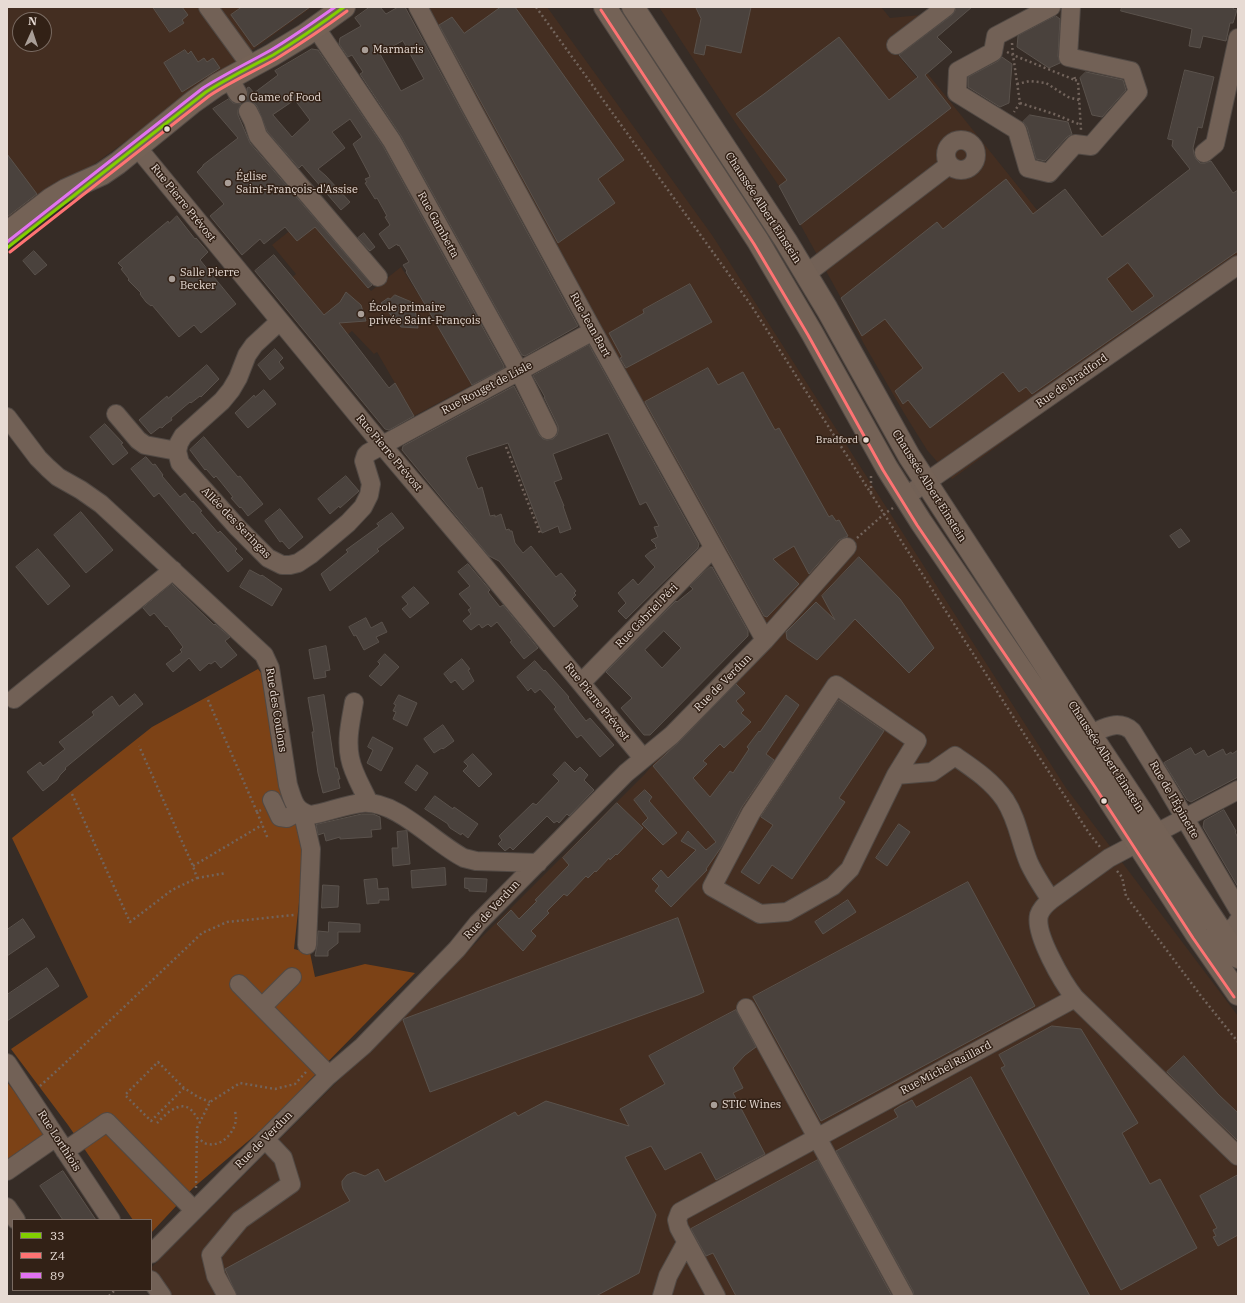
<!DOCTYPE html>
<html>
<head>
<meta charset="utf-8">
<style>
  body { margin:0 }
  #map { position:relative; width:1245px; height:1303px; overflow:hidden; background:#362c26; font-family:"IBM Plex Serif",serif }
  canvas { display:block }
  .frame { position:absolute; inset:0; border:8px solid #e7dbd4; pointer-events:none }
  .legend { position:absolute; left:12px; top:1219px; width:140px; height:72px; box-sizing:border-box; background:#322116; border:1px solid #7a6b62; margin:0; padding:5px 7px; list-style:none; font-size:12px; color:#e7dbd4 }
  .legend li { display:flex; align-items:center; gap:8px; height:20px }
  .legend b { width:20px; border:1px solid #7a6b62 }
  .north { position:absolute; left:12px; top:12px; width:40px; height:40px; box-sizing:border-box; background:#322116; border:1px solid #7a6b62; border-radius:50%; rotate:3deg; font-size:11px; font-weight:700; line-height:16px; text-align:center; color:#e7dbd4 }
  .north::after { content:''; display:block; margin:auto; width:14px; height:18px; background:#a99e97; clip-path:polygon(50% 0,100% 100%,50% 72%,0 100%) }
</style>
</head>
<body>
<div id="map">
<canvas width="1245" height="1303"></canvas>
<div class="frame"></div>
<ul class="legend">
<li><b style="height:5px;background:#81cf00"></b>33</li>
<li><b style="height:5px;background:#fe7373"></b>Z4</li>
<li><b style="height:5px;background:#e172f1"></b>89</li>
</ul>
<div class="north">N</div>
</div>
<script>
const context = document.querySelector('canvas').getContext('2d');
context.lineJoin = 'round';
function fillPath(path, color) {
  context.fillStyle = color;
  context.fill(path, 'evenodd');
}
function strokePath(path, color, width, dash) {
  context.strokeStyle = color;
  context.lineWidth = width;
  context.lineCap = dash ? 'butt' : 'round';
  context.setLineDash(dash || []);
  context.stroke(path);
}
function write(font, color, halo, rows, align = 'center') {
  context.font = font + ' "IBM Plex Serif",serif';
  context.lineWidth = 3;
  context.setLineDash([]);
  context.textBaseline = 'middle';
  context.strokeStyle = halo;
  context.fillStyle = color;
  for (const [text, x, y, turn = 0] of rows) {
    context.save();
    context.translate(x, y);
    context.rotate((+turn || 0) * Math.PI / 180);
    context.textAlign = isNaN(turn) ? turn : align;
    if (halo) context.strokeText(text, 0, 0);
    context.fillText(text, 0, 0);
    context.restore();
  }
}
fillPath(new Path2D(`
  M7,7H312L7,227ZM20,20H44V44H20Z
  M411,7H547L712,235L1066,788L1238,1016V1296H152L151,1268L644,775L766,631Z
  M659,7H881L890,18L931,14L938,22L898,55L917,78L924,74H928L1037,210L1065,189L1102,236L1181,176L1182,178L1208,158L1238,200V275L1184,311L952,479L927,450L904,413L864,344L841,298L779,186L726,109Z
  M307,217L371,291L401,267L437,324L472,385L414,416L377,352L374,354L352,331L323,354L273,293L296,274L272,245Z`), '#442e21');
fillPath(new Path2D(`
  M258,669L266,679L304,856L294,949L310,953L315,977L365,964L415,973L307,1083L287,1108L193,1188L151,1233V1220H133L68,1125L11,1049L88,997L12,838L152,727Z
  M7,1082L49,1136L7,1161Z`), '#7c4216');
const building = new Path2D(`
  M153,7H182L188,15L182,20L184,23L170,32Z
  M242,7H310L254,47L231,15Z
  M370,7H380L386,14L398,7H405L578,326L525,356L522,355L401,136L360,74L363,72L352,55L348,57L339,44L340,38L361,26L355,18ZM403,41L424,79L401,91L380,54Z
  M501,7H515L624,160L598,179L615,203L558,243L439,25L452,17L464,33Z
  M696,7H751L741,53L706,45L704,55L694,53L701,19Z
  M956,7H972L937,37L952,52L925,75L951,108L800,225L779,186L787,180L736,114L764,94L839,37L889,100L918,77L899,55L952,15L955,11Z
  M1122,7H1234L1233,9L1237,10L1233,23H1230L1226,41L1203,36L1200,48L1189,46L1192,29L1121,11Z
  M1056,16L1060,19L1058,56L1060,63L1049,68L1017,47L1018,36Z
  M312,49L318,50L383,146L504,366V368L472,385L406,272L407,271L403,265L409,262L399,245L398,246L397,244L389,249L379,234L390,225L385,217L387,216L377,198L375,199L365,183L367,182L365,179L370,177L369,174L353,144L362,137L350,119L332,132L345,148L318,169L326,176L350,202L341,210L302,165L299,168L267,131L257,106L253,102L245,101L248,95L247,88L249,87L254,93L278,75L275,71ZM295,100L310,120L292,137L273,115Z
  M185,50L188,54L191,51L198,62L204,58L207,62L213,58L220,68L182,92L164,63Z
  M1002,57L1012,64L1009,103L1000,107L968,87V77L998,61Z
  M1185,70L1214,77L1202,128L1198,127L1193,148L1194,154L1196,159L1200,163H1205L1211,161L1233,193L1238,190V251L1032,394L1026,387L1019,392L1003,372L930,428L908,400L903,404L895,391L923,368L885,319L862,336L841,298L937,222L943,229L1006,179L1033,214L1065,189L1102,237L1190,169L1172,146L1173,140L1168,139ZM1128,263L1154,296L1132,312L1107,279Z
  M1086,72L1123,80L1126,90L1102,117L1092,115L1080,78Z
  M229,99L233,103L241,104L238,110V115L250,143L372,285L368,288L315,227L297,241L285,227L264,244L260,239L242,255L210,216L224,204L197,172L203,166V165L238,138L213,109Z
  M1030,115L1068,122L1072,134L1067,137L1045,161L1036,159L1027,127L1023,122Z
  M7,154L37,194L7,217Z
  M177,216L195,239L196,238L208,252L200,260L236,304L201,333L194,325L179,337L152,305L151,306L146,302L140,294L141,293L128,280L129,279L121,269L123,268L118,263L168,221L169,223Z
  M364,233L375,247L370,251L358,238Z
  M34,251L47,265L35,275L23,261Z
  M274,255L324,315L340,302L346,292L361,305L366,321L339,323L389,388L395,383L414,416L389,430L385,429L255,271Z
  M690,284L712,322L626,368L620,358L622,357L609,333L644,313L643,310Z
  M395,295L414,303L418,328L401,327L381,303L388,298L390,299Z
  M589,345L699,544L698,548L626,619L618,611L626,603L618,593L633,579L638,585L655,567L645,556L651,551L657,548L655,546L656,545L651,540L658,537L654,527L659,526L646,502L640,505L608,433L553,454L562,479L554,482L564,506H563L571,529L560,533L558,526L542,533L508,443L468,456L466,458L478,489L482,487L490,516L495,515V517L501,514L506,530L509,529L510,531H512L515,543L523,553L531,546L556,577L561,573L576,591L574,593L576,595L572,599L578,606L554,627L499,561L489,556L402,450L403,446L514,386L539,435L543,439L547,440L553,439L557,435L558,431V426L544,397H545L533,376Z
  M275,349L283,358L279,362L284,368L270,380L258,365Z
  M207,365L219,379L201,397L200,396L191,403L190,402L171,418L172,420L166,424L162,428L160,427L151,434L139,420L167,396L168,398Z
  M708,368L718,385L743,372L775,430L779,428L829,517L832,515L836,521L839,520L848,536L839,540L809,574L794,546L773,559L799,584L767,617L764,616L645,402Z
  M264,390L276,404L248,428L235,413L254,395L255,397Z
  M105,424L123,443L121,444L128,453L113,465L90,437Z
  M204,437L238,477L240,476L263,504L248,516L241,507L240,508L231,498L233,497L216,476L214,478L206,469L205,470L190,450Z
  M146,457L153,465L155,464L163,475L162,476L180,497L185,493L192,502L193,501L202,511L200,512L218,533L220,531L237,549L235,551L243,559L228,572L195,532L193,534L159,493L154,497L131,469Z
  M346,476L359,491L340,508L339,506L330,514L318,499Z
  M280,509L303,537L289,549L282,541L280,542L265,521Z
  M81,512L113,550L86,573L54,535Z
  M392,513L404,528L377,549L379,551L330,591L321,574L348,552L346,550L379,526L377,524Z
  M1181,529L1190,541L1179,548L1170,536Z
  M38,549L70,586L48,605L16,567Z
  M859,557L900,599L934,648L909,673L855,619L817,660L787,639L786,632L816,602L835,620L822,596Z
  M468,564L490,590L488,592L500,607L503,605L538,648L524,659L510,642L512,641L497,622L491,627L488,624L482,628L479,624L471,630L463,621L471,614L468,610L471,608L459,594L470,586L458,572Z
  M710,567H712L748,631V636L650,735H644L621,708L632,698L606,672L676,601L677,602L693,589L690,586ZM664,631L681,648L662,668L645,650Z
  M250,570L261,576L262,575L282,589L272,606L240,587Z
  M172,584L214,625L215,624L230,637L225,641L237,655L221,668L215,661L211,664L209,663L200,671L189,658L173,672L166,664L182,652L180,650L183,647L167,626L166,627L154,613L150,616L143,608Z
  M414,587L429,603L410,618L402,609L408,604L402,597Z
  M366,618L371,628L382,622L387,632L376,637L379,642L364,650L356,635L354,636L349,627Z
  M326,646L330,670L325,671L326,677L314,679L309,650Z
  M385,654L399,667L381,686L369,676L380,664L378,662Z
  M462,659L470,669L468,670L474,681L463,690L455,680L451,683L444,674Z
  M535,661L544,671L545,670L569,697L568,698L586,721L590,718L614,745L600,757L581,735L577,738L554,709L556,707L540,689L535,693L531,688L528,691L517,677Z
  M736,684L745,693L736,701L744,710L741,713L751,722L724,748L720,744L703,761L707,764L693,778L710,797L730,771L733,773L749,749L747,747L759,731L760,732L786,695L799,705L766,754L774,760L742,807L722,846L706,869L707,870L671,907L655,891L659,886L652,879L661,870L668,878L696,850L681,841L688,831L706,850L716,842L653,766L679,742Z
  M135,694L143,704L65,768L66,769L60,775L57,780L43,791L27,772L40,762L43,766L65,749L59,742L94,715L92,712L112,696L119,706Z
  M324,695L335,768H337L340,779H338L340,788L323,793L318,773L312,732H314L308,698Z
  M399,695L417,703L407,726L393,719L396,712L393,711L396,705L394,704Z
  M839,700L884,731L839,798L845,802L792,879L772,865L759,884L741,872L773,825L761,817Z
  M443,725L454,741L443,749L442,748L434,753L424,739Z
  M373,737L393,748L381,771L367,763L373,750L368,747Z
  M1191,748L1195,755L1204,750L1208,757L1223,749L1226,755L1231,752L1232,754L1238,750V777L1191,802L1187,800L1164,763Z
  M473,754L492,774L479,787L463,771L468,766L464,762Z
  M565,762L575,772L580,767L588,775L584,780L594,790L569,816L567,814L559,823L557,821L554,823L547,816L513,850L510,847L505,851L498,844L502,840L499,836L533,803L536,805L559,781L553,775Z
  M417,765L428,773L416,791L405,783Z
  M645,790L652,797L649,801L677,833L663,845L642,824L648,818L634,800Z
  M435,796L453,809L454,807L478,824L468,838L462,833L461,835L450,828L448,825V824L425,809Z
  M617,803L643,828L617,855L616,854L610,860L609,858L596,872L595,871L588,878L586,876L567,896L564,894L547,911L549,913L531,931L536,936L523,951L497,924L511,910L519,919L537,901L535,900L569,865L563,858Z
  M1224,810L1236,831L1235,832L1238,838V887L1203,827L1204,821Z
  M362,814H373L380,817L381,829L371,830L372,837L340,839V837L326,841L324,833L318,835L316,825Z
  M899,824L910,832L887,866L876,858Z
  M407,831L410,864L393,866L392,848H398L397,832Z
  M445,868L446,885L412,888L411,871Z
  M465,878L487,879L486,892L469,891V889L465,888Z
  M377,879L378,889L388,888L389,900H379V903L367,904L364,880Z
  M968,882L1035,1006L821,1121L753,997Z
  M323,885L339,886L338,907L322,908Z
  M848,900L856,912L823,934L815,922Z
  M678,918L704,992L698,995L430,1092L403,1020L404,1019Z
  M23,919L35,937L7,956V930Z
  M329,922L360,924V932H338V943L328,951V956H315L317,945L318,931L328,932Z
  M47,968L59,986L7,1021V995Z
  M736,1010L756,1047L745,1055L733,1068L743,1088L733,1093L765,1154L716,1180L701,1152L665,1170L651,1146L625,1157L656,1215L639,1273L596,1296H237L225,1269L350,1201L343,1189L342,1185V1181L347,1175L354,1172L365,1176L378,1169L385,1182L515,1112L518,1116L546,1101L629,1126L620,1109L665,1084L649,1056Z
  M1052,1026L1081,1029L1138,1123L1122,1133L1150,1184L1160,1179L1197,1248L1121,1290L1001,1068L1005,1066L999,1055Z
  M1184,1056L1218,1094L1238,1113V1141L1167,1072Z
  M971,1077L1090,1296H914L913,1291L836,1151L898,1117L894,1110L900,1106L912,1100L916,1107Z
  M818,1160L892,1296H736L713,1253L706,1256L691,1229Z
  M63,1171L96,1220H63L40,1186Z
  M1238,1175V1235L1218,1246L1213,1237L1216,1236L1213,1230L1217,1228L1200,1196Z`);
fillPath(building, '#4a423d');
strokePath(building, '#5a524c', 1);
const minor = new Path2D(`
  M208,7L251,66
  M418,7L470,105L593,331L765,640
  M1051,7L996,36L993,52L958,71L957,93L1017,130L1028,168L1049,173L1075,144L1091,146L1138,92L1131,71L1068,57L1071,7
  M316,28L392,141L519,371L548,430
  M896,45L946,7
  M229,78L238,94
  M248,111L253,121L258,136L378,277
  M946 155a15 15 0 1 1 30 0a15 15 0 1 1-30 0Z
  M137,147L382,445L475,555L643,758
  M1204,153L1215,144L1238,38
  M806,274L949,165
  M280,321L254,345L247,355L238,378L231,390L222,401L183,436L179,443L177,451L180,463L238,528L268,558L282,565H290L298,563L310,555L348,523L363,507L369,495L371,484L364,461L366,455L368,453L593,331
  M116,414L138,440L145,445L177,451
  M7,417L38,458L48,468L58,477L81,490L101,504L264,655L270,668L288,785C293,800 294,811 311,815C328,812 345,805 362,803C397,800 434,843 464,858L476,861L538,863
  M905,497L1238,265
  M581,683L713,548
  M14,699L173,570
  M354,702C351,720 346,739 350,758C353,774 363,789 369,803
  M1090,734C1105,728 1118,719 1132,731L1163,781L1238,909
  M896,775L917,741L836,685L751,813L712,887L760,914L787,912L833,886L850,869L896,775L932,772L955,756C974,769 992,781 1005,800C1018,820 1020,842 1029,863C1035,876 1043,888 1051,900
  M272,800L280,817L287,818L300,811
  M303,814L311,849L307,945
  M1223,935L1236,925L1238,921
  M239,984L329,1075
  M1075,998C1063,983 1034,934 1039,915C1041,909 1046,904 1051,900L1109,858L1238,790
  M262,1007L292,977
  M746,1008L904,1296
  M7,1063L111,1220
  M65,1151L107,1122L194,1210
  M7,1171L56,1137
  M7,1207L16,1220
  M151,1254L327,1077L363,1046L457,949L478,923L626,773L672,735L765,640L847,547
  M151,1280L162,1296
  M227,1296L216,1276L211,1255L240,1220L291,1184L283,1158L265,1139
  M662,1296L668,1276L686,1243
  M716,1296L679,1228L677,1220L680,1212L1075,998L1238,1156`);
const major = new Path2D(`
  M605,7L758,241L812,333L887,468L921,522L1099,784L1197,935L1238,994
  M633,7L786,241L827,309L909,456L1090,734L1238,957
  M7,233L51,199L66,190L102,174L118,163L193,102L217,85L272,55L305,35L344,7`);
strokePath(minor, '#514944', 20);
strokePath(major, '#514944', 24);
strokePath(new Path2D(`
  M536,7L751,305L1028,740L1089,833L1100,847
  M1012,43L1013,55L1075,80L1074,74
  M1007,52L1013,55L1020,103L1014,112
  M1075,80L1078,81L1081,130
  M1017,84L1030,81L1046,83L1068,97L1079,100
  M1020,103L1054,114L1081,125
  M506,447L540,533
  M871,476V493
  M857,538L884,514L893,508
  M208,700L257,812L261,810
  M72,794L130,922L172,890L197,878L193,866L139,746
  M257,812L268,839
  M193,866L262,825
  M1117,871L1122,877L1126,896L1201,996L1238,1042
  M197,878L226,873
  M40,1086L62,1066L202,933L227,922L294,915
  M184,1088L151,1121L125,1095L158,1062L184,1088L198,1097L210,1102
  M157,1123C164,1116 179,1100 190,1109C194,1112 197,1118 200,1122
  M197,1137C200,1139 204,1144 208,1144C222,1147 235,1132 236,1119C236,1116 235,1112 235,1109
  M196,1188L197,1128L210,1102L240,1083L275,1089L295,1084L306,1072
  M109,1296L115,1290`), '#72645c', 2.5, [2, 3]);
strokePath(minor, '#726156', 18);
strokePath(major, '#746256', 22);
strokePath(new Path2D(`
  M7,248L206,92C228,78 250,67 273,55C298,40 321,24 344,7`), '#81cf00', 3);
strokePath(new Path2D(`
  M601,10L754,244L808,335L883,470L917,525L1095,787L1193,938L1234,997
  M10,252L209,96C230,82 253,72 276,59C300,44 324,28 347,11`), '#fe7373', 3);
strokePath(new Path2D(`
  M7,242L203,88C225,74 248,63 271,50C293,37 314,22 335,7`), '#e172f1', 3);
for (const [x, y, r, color] of [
  [365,50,4,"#a99e97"],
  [242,98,4,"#a99e97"],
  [167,129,3.5,"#e7dbd4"],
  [228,183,4,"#a99e97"],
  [172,279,4,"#a99e97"],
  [361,314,4,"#a99e97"],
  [866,440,3.5,"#e7dbd4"],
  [1104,801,3.5,"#e7dbd4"],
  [714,1105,4,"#a99e97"]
]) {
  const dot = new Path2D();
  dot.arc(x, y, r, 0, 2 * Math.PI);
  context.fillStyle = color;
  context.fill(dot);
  strokePath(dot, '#322116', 1.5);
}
write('10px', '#e7dbd4', '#322116', [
  ["Bradford",858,440]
], 'right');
write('11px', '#e7dbd4', '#322116', [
  ["Marmaris",373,50],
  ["Game of Food",250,98],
  ["Église",236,177],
  ["Saint-François-d'Assise",236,190],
  ["Salle Pierre",180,273],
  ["Becker",180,286],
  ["École primaire",369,308],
  ["privée Saint-François",369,321],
  ["STIC Wines",722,1105]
], 'left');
write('11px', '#e7dbd4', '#322116', [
  ["Rue Pierre Prévost",183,203,51],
  ["Chaussée Albert Einstein",763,208,57],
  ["Rue Gambetta",438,225,61],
  ["Rue Jean Bart",590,325,61],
  ["Rue de Bradford",1072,381,-35],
  ["Rue Rouget de Lisle",487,388,-28],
  ["Rue Pierre Prévost",389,453,50],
  ["Chaussée Albert Einstein",929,486,58],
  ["Allée des Seringas",236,523,46],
  ["Rue Gabriel Péri",647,616,-46],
  ["Rue de Verdun",723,683,-45],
  ["Rue Pierre Prévost",597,702,51],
  ["Rue des Coulons",276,710,81],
  ["Chaussée Albert Einstein",1106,757,57],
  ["Rue de l'Épinette",1174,800,60],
  ["Rue de Verdun",492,910,-47],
  ["Rue Michel Raillard",946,1068,-28],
  ["Rue de Verdun",264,1140,-45],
  ["Rue Lorthiois",59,1141,57]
]);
</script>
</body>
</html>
